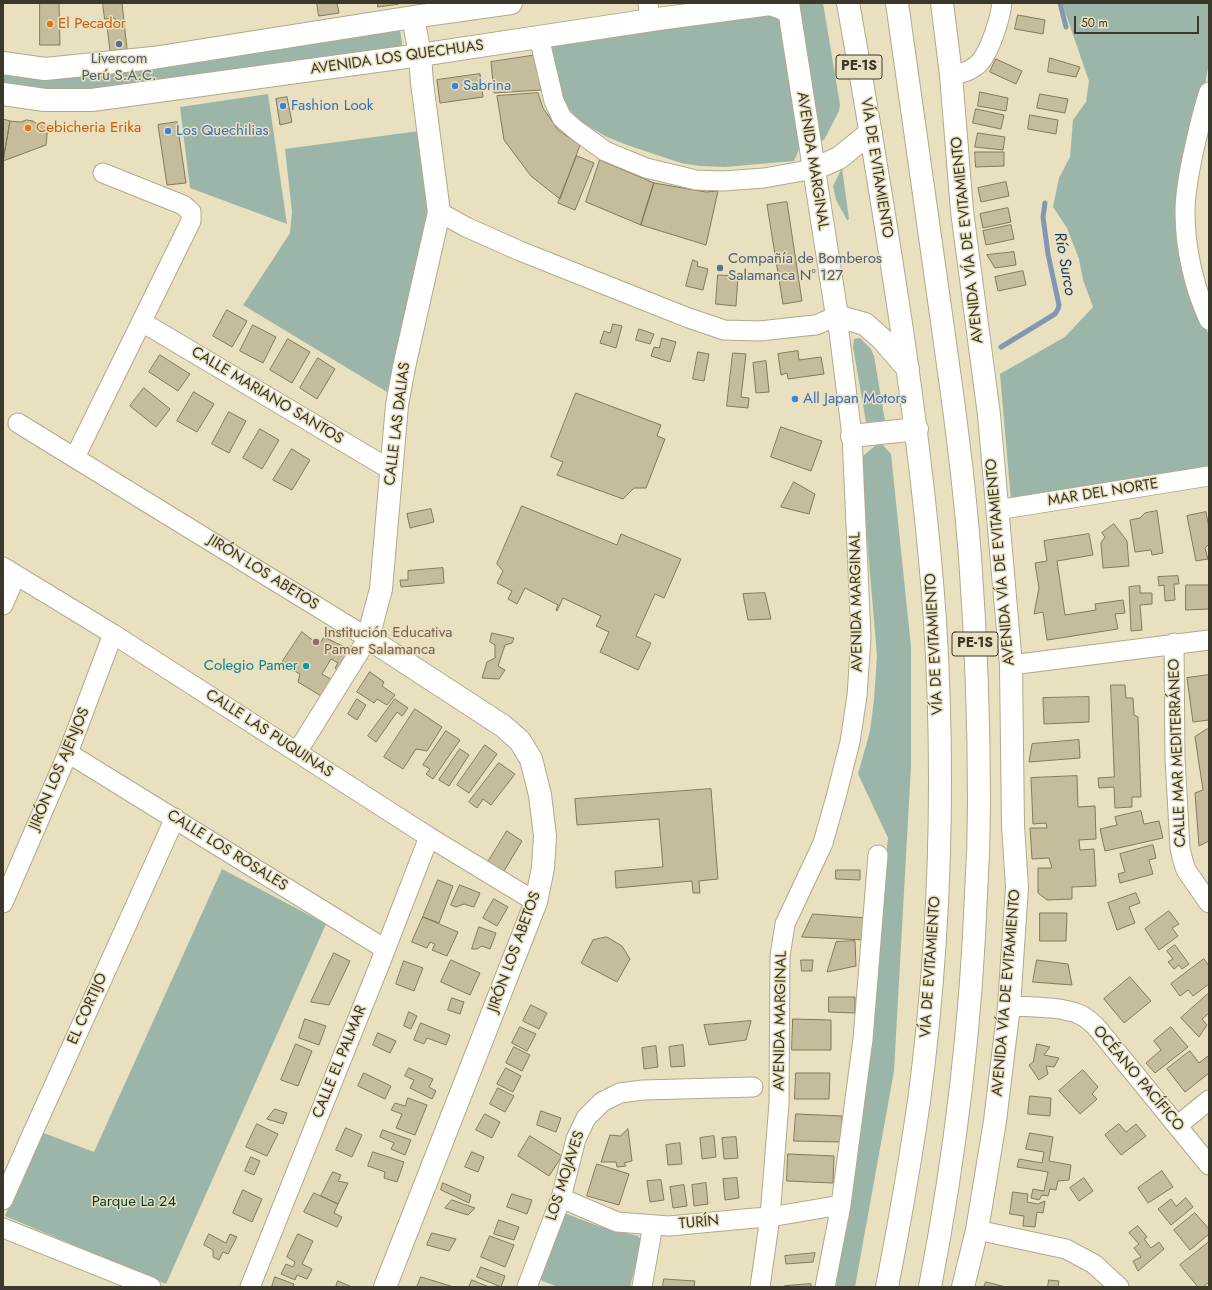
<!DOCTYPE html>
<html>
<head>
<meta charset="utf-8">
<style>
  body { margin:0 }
  #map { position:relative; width:1212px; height:1290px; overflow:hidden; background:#e8e0bf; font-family:Jost,sans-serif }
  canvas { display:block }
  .frame { position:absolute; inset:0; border:4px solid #3b382b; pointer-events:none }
  .scale { position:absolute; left:1074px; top:16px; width:125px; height:18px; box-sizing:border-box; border:2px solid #3b382b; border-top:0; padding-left:5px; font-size:12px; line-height:14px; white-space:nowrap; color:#3b382b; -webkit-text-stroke:3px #e8e0bf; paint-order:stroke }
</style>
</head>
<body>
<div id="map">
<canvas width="1212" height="1290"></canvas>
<div class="frame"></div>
<div class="scale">50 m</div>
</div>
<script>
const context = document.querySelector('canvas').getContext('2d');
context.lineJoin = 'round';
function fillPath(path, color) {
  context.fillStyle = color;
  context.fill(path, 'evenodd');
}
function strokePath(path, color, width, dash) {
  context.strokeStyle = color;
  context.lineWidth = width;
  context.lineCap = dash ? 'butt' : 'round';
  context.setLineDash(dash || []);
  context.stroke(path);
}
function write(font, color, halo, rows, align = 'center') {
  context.font = font + ' Jost,sans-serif';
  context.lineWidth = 3;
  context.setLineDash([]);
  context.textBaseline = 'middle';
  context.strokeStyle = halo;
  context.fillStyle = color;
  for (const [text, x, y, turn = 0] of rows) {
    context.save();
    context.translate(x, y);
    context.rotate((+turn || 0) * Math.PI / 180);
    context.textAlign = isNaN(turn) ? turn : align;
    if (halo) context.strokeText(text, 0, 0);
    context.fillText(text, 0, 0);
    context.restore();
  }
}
fillPath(new Path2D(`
  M797,3H823L840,105L839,111L824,140L820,141Z
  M1062,3H1209V63L1199,116L1186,160L1199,310L1209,336V473L1011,501L1000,374L1065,337L1093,307L1083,280L1079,259L1067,228L1053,207L1059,178L1070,157L1073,120L1086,102L1089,81Z
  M765,13L777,17L780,21L800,147L794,161L725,167L700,166L681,163L627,145L607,137L581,122L564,104L551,50L553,45Z
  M400,30L403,50L90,93L3,86V70Z
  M268,94L287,224L190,188L180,107Z
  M419,131L428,203L425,226L421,250L387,392L243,305L290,233L292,212L285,149Z
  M842,168L849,219L847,220L836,200L833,186Z
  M860,338L871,349L874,356L885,421L866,422L853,347L854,339Z
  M876,445H883L891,454L911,647V766L894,1071L855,1287H836L864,1078L888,838L858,774L870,731L874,700L877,656L861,467L863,456Z
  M222,869L326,924L166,1284L5,1216L41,1132L94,1152Z
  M564,1213L601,1227L638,1236L642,1241L630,1287H558L535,1278Z`), '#9cb5a9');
strokePath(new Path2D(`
  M1060,3L1066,27
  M1001,347L1055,314L1058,309L1059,305L1048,254L1043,217L1045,203`), '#8497b2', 5);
const building = new Path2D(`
  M40,3H59L60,45H40Z
  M103,3H122L127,49L110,51L107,26L116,25L115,18L105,19Z
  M317,3H337L339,13L319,16Z
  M378,3H399V4L378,7Z
  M1018,15L1045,20L1043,34L1015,29Z
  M537,55L541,90L494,93L491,62Z
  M1050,58L1080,67L1076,77L1048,72Z
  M996,59L1022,71L1016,84L990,72Z
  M480,74L483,97L440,103L437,80Z
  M980,92L1008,98L1006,111L978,106Z
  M538,93L543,108L558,130L580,145L560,199L531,176L504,140L497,96Z
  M1040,94L1068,99L1065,113L1037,108Z
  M287,97L292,122L280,125L276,99Z
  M976,109L1004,115L1001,129L973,123Z
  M1030,115L1058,120L1056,134L1028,129Z
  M3,119L10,121L3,161Z
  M27,120L33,121L37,124L48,125L46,145L3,161L10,121L20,122Z
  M177,122L186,183L167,185L158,125Z
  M978,133L1005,137L1003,150L975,147Z
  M975,152H1004V166L976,167Z
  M577,156L594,163L575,210L558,203Z
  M600,160L654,183L641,225L586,202Z
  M1006,182L1009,196L981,202L978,188Z
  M654,183L706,192L718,191L706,245L641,225Z
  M787,202L802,301L783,304L767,205Z
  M1008,208L1011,222L983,228L980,214Z
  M1011,225L1014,239L986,245L983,231Z
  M1014,252L1016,265L995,268L987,255Z
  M693,260L698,262L697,266L708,269L703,290L686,286Z
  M1023,271L1026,285L998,291L995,277Z
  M718,275L738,276L736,306L716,304Z
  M227,310L247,321L232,347L213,336Z
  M613,324L622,326L616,348L600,343L604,331L610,333Z
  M253,325L276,337L263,363L240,351Z
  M639,329L654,334L650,344L636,340Z
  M662,338L676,342L670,362L651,356L654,347L659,348Z
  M288,339L310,352L292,383L270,370Z
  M798,351L799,360L821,357L824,374L788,379L787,373L781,375L778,354Z
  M698,352L709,354L704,381L693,379Z
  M733,353L746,354L741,397L749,398L748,408L727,406Z
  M160,355L190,374L178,391L149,372Z
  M318,358L335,369L317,399L300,388Z
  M766,361L769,392L756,393L753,363Z
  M144,388L170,409L156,427L130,406Z
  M194,392L214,404L197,432L177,421Z
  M576,393L661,425L657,436L665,439L646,488H634L623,499L557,475L563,462L551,457Z
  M229,412L246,421L229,453L212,444Z
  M781,427L822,441L811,471L771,457Z
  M260,429L279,440L262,469L243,458Z
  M292,449L310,460L292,490L273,480Z
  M794,482L815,494L809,514L781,507Z
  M522,506L617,545L621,534L681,559L664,598L655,594L636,636L651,643L638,670L600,652L609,632L596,626L601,616L563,598L557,611L556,610L558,605L525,588L517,604L508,599L512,591L497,583L503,571L497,564Z
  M431,509L434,522L410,528L407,514Z
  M1157,511L1163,553L1152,555L1151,550L1135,552L1130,520L1140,518L1145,513Z
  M1206,512L1209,528V544L1205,548L1208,559L1196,561L1187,516Z
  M1114,524L1127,541L1129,566L1103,568L1101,543L1105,537L1102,533Z
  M1089,534L1093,555L1057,561L1065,615L1096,610L1095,604L1123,600L1125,613L1115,614L1118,629L1047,640L1043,612L1034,614L1039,588L1035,563L1047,561L1044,541Z
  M443,568L444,583L401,587L400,580H408V571Z
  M1178,576L1179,584H1174L1175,600L1165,601L1164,585L1159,586L1158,577Z
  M1186,585H1209V609L1186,610Z
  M1140,586V593H1152V604L1140,605L1142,630L1131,631L1129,587Z
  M765,593L771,619L748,620L743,594Z
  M302,632L319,645L324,637L355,652L342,674L335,668L338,663L331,659L322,674L337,683L326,699L298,682L300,674L281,664Z
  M492,633L514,638L512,643L505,645L498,666L505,670L499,679L482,678L487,662L495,658V645L490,642Z
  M370,672L384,682L382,686L395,695L387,705L377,699L374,703L357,692Z
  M1209,675V720L1193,722L1187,678Z
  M1111,685H1125L1126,698H1133L1134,715L1138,717L1141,797H1132V807L1115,808L1114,787L1099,788L1098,778L1114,777Z
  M1089,697V722L1044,724L1043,698Z
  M357,699L366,705L357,720L348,714Z
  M395,699L408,708L402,716L397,712L376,742L368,736Z
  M415,709L442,727L427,751L416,749L403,769L384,757Z
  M1207,729H1209V841L1199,846L1195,793L1203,790L1195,737Z
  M446,731L460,740L433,779L426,774L430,769L423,765Z
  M1079,740L1080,758L1029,762L1032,744Z
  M485,745L497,754L469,793L457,785Z
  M460,749L469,755L449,786L439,780Z
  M499,763L515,774L491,805L483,799L477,808L469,802Z
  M1077,776L1078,807L1095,806L1096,839L1079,840L1080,850L1094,849L1096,886L1072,887V899L1047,900L1038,893V868H1052L1049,858L1032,859L1030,828H1047L1046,823L1033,824L1031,778Z
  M711,789L718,879L699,881L700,893H693L692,881L616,888L615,871L663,867L659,819L577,825L575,799Z
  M1141,811L1144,824L1159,821L1163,838L1105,851L1100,829L1117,825L1115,817Z
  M507,831L522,841L504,871L488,862Z
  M1153,845L1156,858L1149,860L1153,874L1120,883L1118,874L1125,872L1120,854Z
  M836,870H860V880L836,879Z
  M438,880L453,886L439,923L423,917Z
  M460,885L480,893L474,907L464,904L456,907L451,905Z
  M1136,893L1140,903L1129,907L1135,923L1117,930L1108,903Z
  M494,899L508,907L497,926L483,918Z
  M1169,911L1179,924L1172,928L1178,936L1159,950L1145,929Z
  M1040,913H1067L1066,941H1040Z
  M813,914L867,918L865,940L802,937Z
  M423,917L458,932L447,956L432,950L435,944L430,942L427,948L412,942Z
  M479,927L496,933L490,949L482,946L477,949H472Z
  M607,937L622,946L630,959L617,982L581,963L593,940Z
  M855,941L856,966L827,972L836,942Z
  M1175,945L1189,964L1182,969L1179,965L1174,969L1168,962L1173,959L1167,951Z
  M334,953L350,961L329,1005L311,1002Z
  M1204,959L1209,966V984L1193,996L1188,990L1180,996L1171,984Z
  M451,960L480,973L470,995L441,982Z
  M801,960H813L812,971H802Z
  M1037,960L1068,964L1072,985L1033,982Z
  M404,961L423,968L414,991L396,984Z
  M1130,977L1151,1001L1124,1023L1104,999Z
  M1209,993V1013L1202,1019L1207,1025L1199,1037L1181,1018Z
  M829,997H855V1013L829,1012Z
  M452,998L464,1002L460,1014L448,1010Z
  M531,1005L547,1013L539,1029L523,1021Z
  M409,1012L417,1016L411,1029L404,1026Z
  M305,1019L326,1026L319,1045L299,1038Z
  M793,1019L831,1020V1050H792Z
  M751,1021L746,1040L709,1045L704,1025Z
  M421,1023L450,1035L446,1045L427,1038L424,1044L414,1040Z
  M520,1027L536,1034L527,1051L512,1043Z
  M1171,1027L1188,1047L1155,1073L1146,1063L1161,1050L1154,1041Z
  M378,1033L396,1041L390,1053L373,1045Z
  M296,1044L312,1051L298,1086L281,1080Z
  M1037,1044L1050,1047L1044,1055L1059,1058L1054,1067L1046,1066L1048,1074L1039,1080L1029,1065L1033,1062Z
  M683,1045L685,1066L671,1067L669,1047Z
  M656,1046L658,1067L644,1069L642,1048Z
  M514,1047L530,1055L522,1071L506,1063Z
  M1190,1051L1199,1063L1208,1056L1209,1057V1073L1185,1092L1167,1069Z
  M409,1068L433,1079L429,1087L436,1091L432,1099L410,1088L414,1080L405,1076Z
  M506,1068L521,1076L513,1092L497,1084Z
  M1083,1070L1098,1087L1092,1094L1097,1099L1080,1114L1059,1091Z
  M364,1073L391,1086L385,1099L358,1086Z
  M796,1073H830L829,1099H795Z
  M498,1088L514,1096L505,1112L490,1104Z
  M1030,1096L1051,1098L1050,1116L1028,1114Z
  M408,1098L427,1105L415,1135L396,1128L402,1114L391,1110L395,1103L405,1106Z
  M275,1109L287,1113L283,1124L267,1119Z
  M541,1111L561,1118L556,1132L537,1125Z
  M485,1114L500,1122L492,1138L476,1130Z
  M796,1114L842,1116L841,1142L794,1141Z
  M257,1124L278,1134L267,1156L246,1147Z
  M1119,1124L1126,1132L1136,1124L1146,1136L1121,1155L1105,1135Z
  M346,1128L362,1135L352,1157L336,1150Z
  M628,1129L632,1161L624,1163L626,1166L617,1167L616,1162H601L610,1135L620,1136Z
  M383,1130L411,1140L405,1155L391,1149L394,1143L380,1137Z
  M1030,1133L1053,1137L1049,1161L1071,1165L1069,1180L1058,1181L1056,1190L1050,1189L1048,1196L1042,1195L1039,1200L1031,1198L1033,1189L1044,1191L1048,1172L1017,1167L1019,1159L1042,1163L1044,1152L1026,1149Z
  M530,1136L562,1156L549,1176L518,1156Z
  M714,1136L716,1157L702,1159L700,1138Z
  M736,1137L738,1158L724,1159L722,1138Z
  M680,1143L682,1164L668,1165L666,1145Z
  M373,1152L404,1162L397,1182L384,1178L385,1172L368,1166Z
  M472,1152L484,1157L478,1172L465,1167Z
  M788,1154L834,1156L833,1183L787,1181Z
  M251,1157L260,1161L254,1175L245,1171Z
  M597,1164L629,1174L619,1205L587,1196Z
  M1162,1171L1173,1187L1148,1203L1138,1188Z
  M333,1172L341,1175L338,1181L348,1183L338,1204L321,1196Z
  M737,1178L739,1198L725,1200L723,1179Z
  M1084,1178L1093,1191L1079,1201L1070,1188Z
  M661,1180L664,1200L650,1202L647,1181Z
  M443,1183L471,1195L469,1203L441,1190Z
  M706,1183L708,1204L694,1206L692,1185Z
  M684,1185L687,1206L673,1208L670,1187Z
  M243,1190L262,1199L252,1222L233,1213Z
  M1013,1192L1028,1194L1027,1202L1038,1204L1045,1201L1043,1213L1037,1212L1035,1227L1023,1226L1024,1216L1010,1214Z
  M314,1193L338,1204L334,1213L342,1217L337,1227L304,1212Z
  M512,1194L532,1200L527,1214L507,1207Z
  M1186,1198L1193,1207L1171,1225L1158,1209L1171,1199L1176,1206Z
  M452,1200L475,1208L468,1215L445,1208Z
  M1195,1213L1209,1229V1234L1190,1250L1174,1230Z
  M499,1220L519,1227L514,1240L494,1234Z
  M1138,1226L1147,1237L1144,1239L1151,1248L1159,1242L1164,1249L1138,1271L1133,1261L1141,1257L1134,1248L1139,1244L1129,1233Z
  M432,1233L456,1239L449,1251L427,1245Z
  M209,1234L226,1243L230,1234L237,1237L228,1254L223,1252L219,1260L213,1257V1250L204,1245Z
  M298,1234L313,1241L302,1264L312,1269L307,1279L297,1275L295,1280L281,1274L286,1264L293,1267L295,1262L287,1257Z
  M490,1236L514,1245L505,1267L481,1257Z
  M1209,1242V1282L1203,1287H1198L1180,1265Z
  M815,1253L813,1262L786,1264L785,1256Z
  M481,1267L505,1276L501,1287L477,1277Z
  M275,1277L294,1284L293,1287H272Z
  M421,1277L454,1287H417Z
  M664,1279L695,1281L694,1287H663Z
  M472,1280L489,1287H469Z
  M1049,1280L1059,1281L1058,1287H1048Z
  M338,1281L352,1287H336Z
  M986,1282L1006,1287H984Z
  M811,1284V1287H783L784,1286Z`);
fillPath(building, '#c4bc9b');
strokePath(building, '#817a5c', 1);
const street = new Path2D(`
  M648,3L650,20
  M539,37L554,101L562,118L576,130L605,151L646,168L696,180L723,181L764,178L814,169
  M951,75C961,74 974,70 981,61C991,48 1000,19 1002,3
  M1209,92C1203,109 1199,128 1195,145C1190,167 1185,190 1185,212C1185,248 1194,288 1209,320
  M439,212L466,227L520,251L686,317L724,330L760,331L805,326L816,325L837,316L852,436L861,637L857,696L850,742L836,797L823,843L785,924L780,956L779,1103L770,1217L760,1287
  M142,322L391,470
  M18,423L368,638L297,752
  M75,457L191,221V212L183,205L103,173
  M997,510L1209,476
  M3,567L113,634L429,837L536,902
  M3,605L16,575
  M1174,643L1175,758L1180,848L1183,861L1186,870L1209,903
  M1011,665L1209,640
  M68,753L385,949
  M3,903L68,753L113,634
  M1009,1006C1030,1007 1061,1006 1081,1015C1088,1019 1093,1023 1098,1029L1209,1165
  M1177,1126L1209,1100
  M561,1198L617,1222L669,1226L755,1218L770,1217L841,1205
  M3,1200L33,1132L175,818
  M3,1228L151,1287
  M977,1230L1066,1249L1094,1264L1119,1287
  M250,1287L379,966L429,837
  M527,1287L561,1198L576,1139L586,1118L602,1102L620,1093L643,1090L753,1087
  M642,1287L653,1225
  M825,1287L841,1205L863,1039L878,855`);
const secondary = new Path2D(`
  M788,3L837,316
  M942,3L951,75L962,211L989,415L1011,665L1013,826L1017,887L1009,1006L995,1121L977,1230L963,1287
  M3,63L45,69L153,58L413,17L511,3
  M3,94L45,100H92L420,55L658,19L770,4L779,7L789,12
  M385,1287L536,902L543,868L545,836L540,795L531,759L520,741L503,726L368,638L381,589L397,405L404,367L439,212L422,83L420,55L413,17`);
const highway = new Path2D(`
  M848,3C867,108 884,212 900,317C915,418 928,519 935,621C945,781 940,943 919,1101C910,1163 899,1225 887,1287
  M897,3C910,95 923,187 936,279C949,372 963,464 970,557C976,639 979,721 979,803C979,833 978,864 976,894C971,1026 955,1157 930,1287
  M814,169L839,158L871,132
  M837,316L865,324L882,339L908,369
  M852,436L917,429`);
strokePath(street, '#b1a989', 21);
strokePath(secondary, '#b1a989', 24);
strokePath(highway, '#b1a989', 24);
strokePath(street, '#fff', 19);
strokePath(secondary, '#fff', 22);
strokePath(highway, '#fff', 22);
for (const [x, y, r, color] of [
  [50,24,4,"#e8710a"],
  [119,44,4,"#5c6f8a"],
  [455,86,4,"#3f7fe0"],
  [283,106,4,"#3f7fe0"],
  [28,128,4,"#e8710a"],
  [168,131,4,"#3f7fe0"],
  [720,268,4,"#5c6f8a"],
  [795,399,4,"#3f7fe0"],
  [316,642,4,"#8d6e63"],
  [306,666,4,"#0f9aa8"]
]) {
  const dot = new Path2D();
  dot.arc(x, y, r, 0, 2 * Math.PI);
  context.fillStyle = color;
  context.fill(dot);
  strokePath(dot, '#e8e0bf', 1.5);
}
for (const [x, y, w] of [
  [859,67,46],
  [975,644,46]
]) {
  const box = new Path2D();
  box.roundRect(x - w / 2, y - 12, w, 24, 3);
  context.fillStyle = '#e8e0bf';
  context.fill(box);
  strokePath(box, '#3b382b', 1);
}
write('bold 14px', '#3b382b', null, [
  ["PE-1S",859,67],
  ["PE-1S",975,644]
]);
write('15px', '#c56008', '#e8e0bf', [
  ["El Pecador",58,24],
  ["Cebicheria Erika",36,128]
], 'left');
write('15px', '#3b382b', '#e8e0bf', [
  ["AVENIDA LOS QUECHUAS",397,58,-8],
  ["AVENIDA MARGINAL",812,161,81],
  ["VÍA DE EVITAMIENTO",876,168,81],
  ["AVENIDA VÍA DE EVITAMIENTO",968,240,-96],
  ["CALLE MARIANO SANTOS",267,396,31],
  ["CALLE LAS DALIAS",398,424,-83],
  ["MAR DEL NORTE",1103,493,-9],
  ["AVENIDA VÍA DE EVITAMIENTO",1001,562,-95],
  ["JIRÓN LOS ABETOS",263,573,32],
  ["AVENIDA MARGINAL",857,602,-91],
  ["VÍA DE EVITAMIENTO",935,644,-93],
  ["CALLE LAS PUQUINAS",269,734,33],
  ["CALLE MAR MEDITERRÁNEO",1178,753,-92],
  ["JIRÓN LOS AJENJOS",60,769,-67],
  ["CALLE LOS ROSALES",227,851,32],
  ["JIRÓN LOS ABETOS",515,952,-70],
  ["VÍA DE EVITAMIENTO",931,967,-86],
  ["AVENIDA VÍA DE EVITAMIENTO",1007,993,-85],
  ["EL CORTIJO",88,1009,-66],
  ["AVENIDA MARGINAL",781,1021,-89],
  ["CALLE EL PALMAR",340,1062,-68],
  ["OCÉANO PACÍFICO",1138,1079,50],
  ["LOS MOJAVES",566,1176,-72],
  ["TURÍN",699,1223,-5]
]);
write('15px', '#4e5e75', '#e8e0bf', [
  ["Livercom",119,59],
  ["Perú S.A.C.",119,76],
  ["Compañía de Bomberos",728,259,"left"],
  ["Salamanca Nº 127",728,276,"left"]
]);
write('15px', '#366cbe', '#e8e0bf', [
  ["Sabrina",463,86],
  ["Fashion Look",291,106],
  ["Los Quechilias",176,131],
  ["All Japan Motors",803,399]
], 'left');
write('15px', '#785e54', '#e8e0bf', [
  ["Institución Educativa",324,633],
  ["Pamer Salamanca",324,650]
], 'left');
write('15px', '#0d838f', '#e8e0bf', [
  ["Colegio Pamer",298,666]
], 'right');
write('15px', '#083a29', '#e8e0bf', [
  ["Parque La 24",134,1202]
]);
write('italic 16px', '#1e3960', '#e8e0bf', [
  ["Río Surco",1064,264,80]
]);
</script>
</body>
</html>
